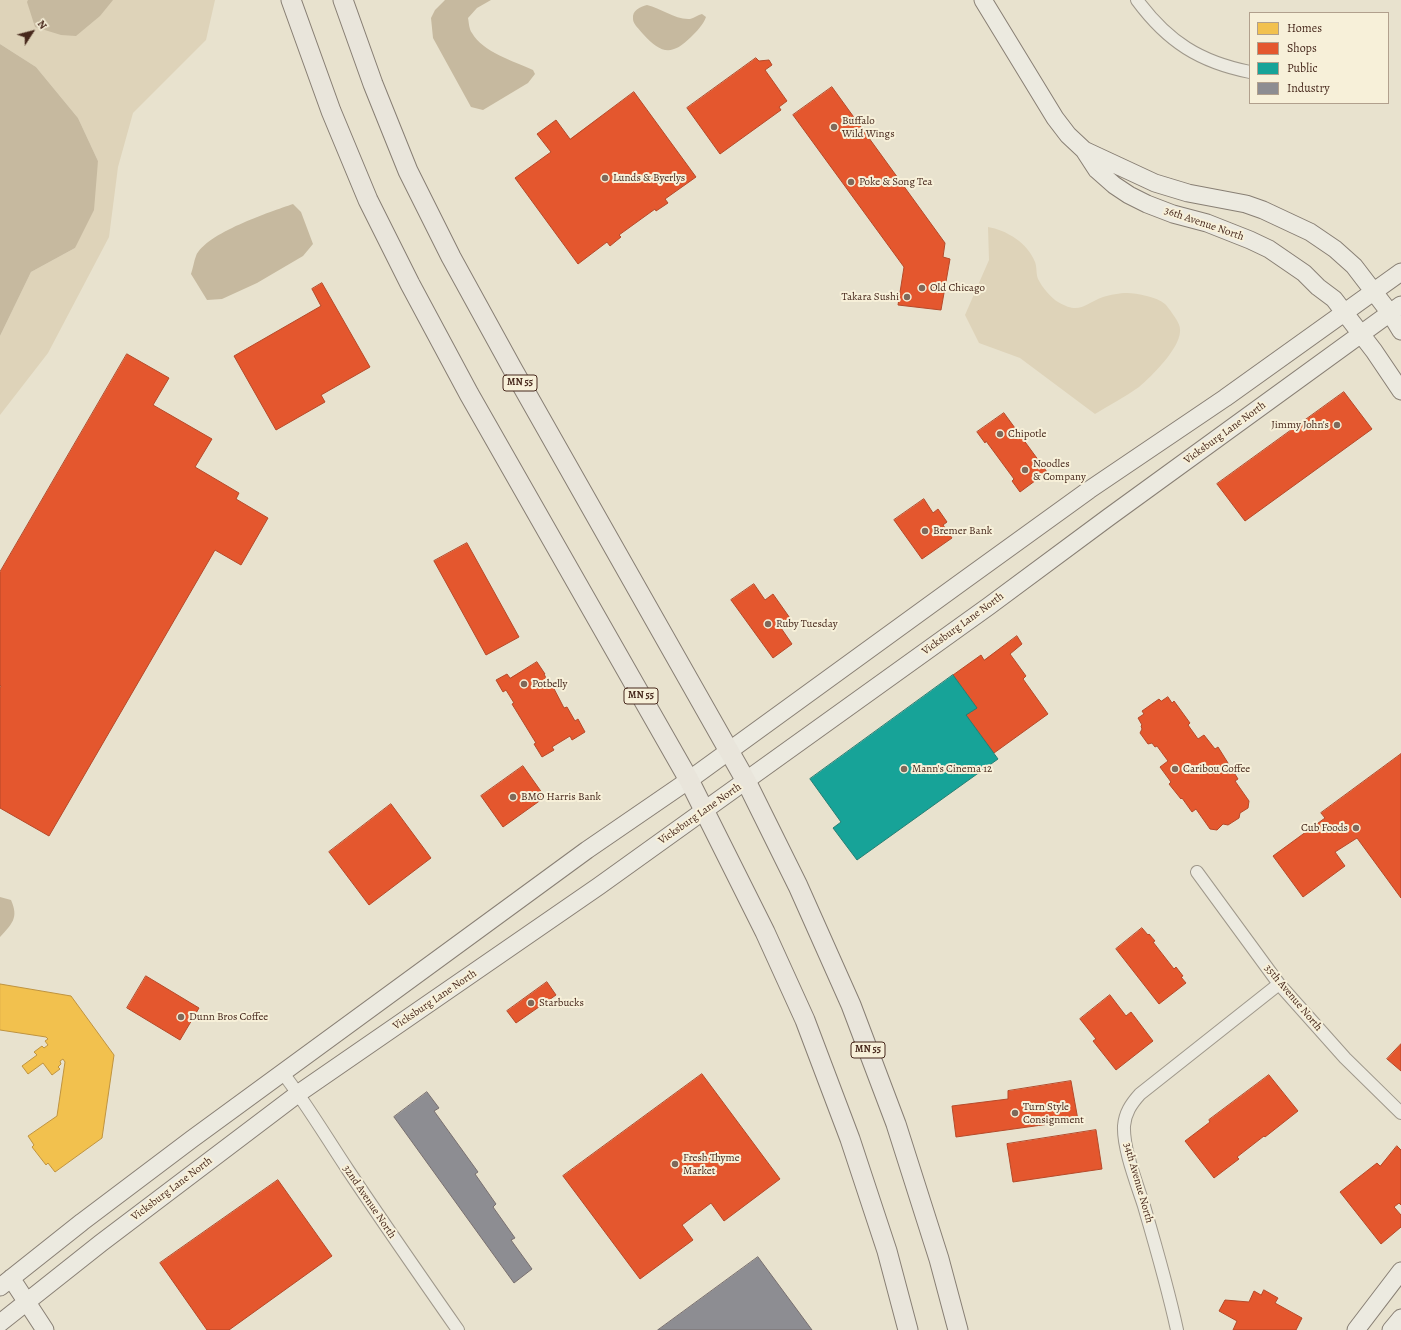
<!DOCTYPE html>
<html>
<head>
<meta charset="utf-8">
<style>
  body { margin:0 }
  #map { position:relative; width:1401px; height:1330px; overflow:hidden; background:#e8e2ce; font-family:Alegreya,serif }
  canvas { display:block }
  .legend { position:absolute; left:1249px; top:12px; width:140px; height:92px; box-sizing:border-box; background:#f7f0d9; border:1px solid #b1a08d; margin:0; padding:5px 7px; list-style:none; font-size:12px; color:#47281c }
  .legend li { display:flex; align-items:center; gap:8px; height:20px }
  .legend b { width:20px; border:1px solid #b1a08d }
  .north { position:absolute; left:12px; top:12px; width:40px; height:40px; -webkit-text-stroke:3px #f7f0d9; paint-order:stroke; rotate:54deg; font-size:11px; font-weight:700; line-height:16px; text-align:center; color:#47281c }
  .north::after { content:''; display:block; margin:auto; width:14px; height:18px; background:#47281c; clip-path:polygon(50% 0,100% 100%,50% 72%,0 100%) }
</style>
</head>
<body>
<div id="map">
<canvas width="1401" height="1330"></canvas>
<ul class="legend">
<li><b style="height:11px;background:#f2c14e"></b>Homes</li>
<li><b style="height:11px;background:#e4572e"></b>Shops</li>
<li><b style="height:11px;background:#17a398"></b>Public</li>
<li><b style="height:11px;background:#8d8d92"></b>Industry</li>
</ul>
<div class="north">N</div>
</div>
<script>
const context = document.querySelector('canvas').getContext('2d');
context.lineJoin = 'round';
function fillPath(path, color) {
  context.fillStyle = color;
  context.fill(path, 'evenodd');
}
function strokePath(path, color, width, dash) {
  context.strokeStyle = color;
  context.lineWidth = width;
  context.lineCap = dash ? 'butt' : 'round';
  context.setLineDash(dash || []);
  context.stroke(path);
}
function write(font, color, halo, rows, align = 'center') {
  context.font = font + ' Alegreya,serif';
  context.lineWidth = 4;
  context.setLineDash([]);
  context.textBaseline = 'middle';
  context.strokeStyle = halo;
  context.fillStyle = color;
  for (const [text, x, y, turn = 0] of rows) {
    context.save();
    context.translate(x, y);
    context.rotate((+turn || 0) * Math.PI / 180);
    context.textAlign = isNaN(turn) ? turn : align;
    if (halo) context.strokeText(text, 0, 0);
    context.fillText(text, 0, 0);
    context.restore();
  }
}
fillPath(new Path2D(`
  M0,0H215L206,40L133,113L118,167L109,237L48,353L0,415V336L31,272L75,248L98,161L78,118L36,67L0,44Z
  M988,227C1006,230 1028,243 1035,262C1037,267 1036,274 1038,279C1042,287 1051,298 1058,302C1080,315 1084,304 1103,297C1110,295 1120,293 1127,293C1137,293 1157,297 1165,304C1167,306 1170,310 1172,313C1176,319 1181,325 1180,332C1179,349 1152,376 1139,387C1125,397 1109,405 1095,414L1020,358L979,343L965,315L989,260Z`), '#ded3b9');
fillPath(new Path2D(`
  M28,0H113L100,16L76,36L61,35L35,27L27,2Z
  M445,0H491L477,8L468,18C469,23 469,29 472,33C483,52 513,61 533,70L535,74L528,83L483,110L471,107L433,38L431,18L435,10Z
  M647,5C661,8 675,20 690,19C694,18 698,15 702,14L706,17C703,25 697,31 691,37C672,56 661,54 643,34C640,30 633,24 633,19C632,10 640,7 647,5Z
  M0,44L36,67L78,118L98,161L94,210L75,248L31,272L0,336Z
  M293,204L301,212L313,244L303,256L257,283L222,299L207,300L191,274C193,268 194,261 196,256C206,233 270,212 293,204Z
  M0,897L11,900C19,918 12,924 0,937Z`), '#c6b99f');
const homes = new Path2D(`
  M0,984L71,996L114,1055L102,1138L55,1172L48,1163L46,1165L32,1147L34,1145L28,1136L57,1116L65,1062L63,1059L60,1061L61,1064L58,1067L60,1069L52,1075L43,1063L28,1074L22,1066L37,1055L34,1052L42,1046L44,1048L48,1045L45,1041L48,1039L46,1037L0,1030Z`);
fillPath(homes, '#f2c14e');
strokePath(homes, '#bf933f', 1);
const shops = new Path2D(`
  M756,58L759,61L769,60L772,65L765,70L787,101L779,107L781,110L720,154L687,108Z
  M832,87L945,243L943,257L950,259L941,310L898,305L904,267L793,115Z
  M634,92L696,177L665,199L668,203L656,211L655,209L619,235L621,237L610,246L607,242L578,264L515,178L551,152L537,134L556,120L570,139Z
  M322,283L370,367L321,395L325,402L276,430L234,356L321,306L312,289Z
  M127,354L169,378L153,405L212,439L195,467L239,493L236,499L268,518L241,565L215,550L49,836L0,808V688L1,686L0,685V572Z
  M1344,392L1372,429L1245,521L1217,484Z
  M1004,413L1047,472L1020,492L1012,481L1014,479L986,441L985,443L977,432Z
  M924,499L933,513L938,509L947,522L943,525L952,538L922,559L894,520Z
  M467,543L519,637L486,655L434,561Z
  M754,584L765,600L773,594L792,621L781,628L792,644L773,658L731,600Z
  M1017,636L1022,644L1010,654L1026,676L1023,679L1048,714L994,753L966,715L977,708L953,675L981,655L984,660Z
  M537,662L545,674H544L549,684L551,683L564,708L567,707L575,721L578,719L585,732L572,740L570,736L552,747L554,750L542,757L534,744L536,743L512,704L514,703L506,690L503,692L496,680L507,674L510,678Z
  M1168,697L1172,703L1174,701L1190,723L1188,725L1198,739L1204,735L1215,749L1218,747L1238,779L1235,781L1249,801L1248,808L1240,813L1239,818L1228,825L1223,824L1217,830L1210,829L1196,809L1192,812L1182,798L1181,799L1169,784L1171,782L1160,767L1168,761L1157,746L1155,747L1152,743L1148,744L1140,733L1142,729L1141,726L1142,725L1138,718L1144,714L1142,711L1159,699L1161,701Z
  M1401,754V898L1357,838L1335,852L1345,866L1303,897L1273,856L1325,818L1321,813Z
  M523,766L545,797L503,827L481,796Z
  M391,804L431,858L369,905L329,852Z
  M1142,928L1148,935L1149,934L1155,941L1153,942L1174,969L1176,967L1183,976L1181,977L1186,983L1159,1004L1116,949Z
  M146,976L199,1008L180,1040L127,1008Z
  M547,982L556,995L516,1023L507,1011Z
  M1110,995L1126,1016L1131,1012L1153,1041L1116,1070L1093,1041L1096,1039L1080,1019Z
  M1401,1044V1071L1387,1059Z
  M702,1074L780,1179L724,1221L711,1203L682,1225L693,1240L640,1279L563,1176Z
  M1269,1075L1298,1111L1265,1137L1264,1136L1237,1157L1239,1159L1214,1178L1185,1141L1210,1122L1209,1120Z
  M1071,1081L1078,1120L956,1137L952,1106L1008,1099V1091Z
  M1096,1130L1102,1169L1013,1182L1007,1144Z
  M1397,1146L1401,1150V1205L1399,1203L1394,1207L1401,1215V1227L1381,1244L1340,1192L1377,1163L1380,1166Z
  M278,1180L332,1256L229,1330H207L160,1263Z
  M1264,1290L1278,1298L1275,1303L1302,1318L1296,1330H1233L1237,1321L1219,1311L1225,1300L1249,1302L1254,1291L1261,1295Z`);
fillPath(shops, '#e4572e');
strokePath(shops, '#b54929', 1);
const public = new Path2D(`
  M953,675L977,708L966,715L998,759L857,860L833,828L841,822L810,779Z`);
fillPath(public, '#17a398');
strokePath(public, '#257e73', 1);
const industry = new Path2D(`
  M427,1092L439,1108L434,1111L478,1172L475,1174L496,1204L493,1207L515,1238L511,1240L532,1269L514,1283L394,1117Z
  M758,1257L812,1330H658Z`);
fillPath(industry, '#8d8d92');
strokePath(industry, '#786f6f', 1);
const street = new Path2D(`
  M1137,0C1168,42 1200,62 1250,72
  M1197,872L1279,984L1345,1058L1401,1113
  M282,1072C306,1103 326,1137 348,1170C384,1224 421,1277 458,1330
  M1177,1330C1168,1288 1156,1247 1144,1206C1137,1184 1123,1149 1124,1126C1125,1113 1131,1104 1140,1094L1279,984`);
const secondary = new Path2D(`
  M983,0L1055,118L1068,135L1084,150L1097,170L1114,185L1129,195L1147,204L1173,214L1207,223L1250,240L1269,249L1304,273L1318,287L1334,299L1374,351L1401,391
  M1084,150L1155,183L1188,193L1246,204L1263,210L1310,232L1335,249L1354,266L1390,313L1401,331
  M11,1278L45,1330
  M0,1287L82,1222L192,1139L587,850L689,780L963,581L1089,490L1225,398L1401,272
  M0,1323L101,1243L299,1093L599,886L989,606L1109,517L1401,305
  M1356,1330L1401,1271
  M1391,1330L1401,1318`);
const primary = new Path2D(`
  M291,0L331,111L368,200L410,284L469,394L689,780L765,932L805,1020L850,1139L887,1251L908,1330
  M343,0L373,84L408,171L451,257L512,368L746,781L798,886L851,1005L896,1124L939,1259L958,1330`);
strokePath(street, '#9f988b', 14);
strokePath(secondary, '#887f74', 19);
strokePath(primary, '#887f74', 21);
strokePath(street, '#eceae0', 12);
strokePath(secondary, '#eceae0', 17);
strokePath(primary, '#e9e5db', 19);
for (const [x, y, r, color] of [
  [834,127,4,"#7f695a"],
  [605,178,4,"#7f695a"],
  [851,182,4,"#7f695a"],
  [922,288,4,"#7f695a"],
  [907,297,4,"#7f695a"],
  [1337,425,4,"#7f695a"],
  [1000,434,4,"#7f695a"],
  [1025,470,4,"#7f695a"],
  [925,531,4,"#7f695a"],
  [768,624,4,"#7f695a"],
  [524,684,4,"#7f695a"],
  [904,769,4,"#7f695a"],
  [1175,769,4,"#7f695a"],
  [513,797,4,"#7f695a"],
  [1356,828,4,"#7f695a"],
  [531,1003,4,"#7f695a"],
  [181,1017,4,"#7f695a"],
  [1015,1113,4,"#7f695a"],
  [675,1164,4,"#7f695a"]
]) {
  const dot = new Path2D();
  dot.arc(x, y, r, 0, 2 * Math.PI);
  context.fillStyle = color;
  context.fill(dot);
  strokePath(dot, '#f7f0d9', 1.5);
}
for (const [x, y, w] of [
  [520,383,34],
  [641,696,34],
  [868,1050,34]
]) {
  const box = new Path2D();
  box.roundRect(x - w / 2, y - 8, w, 16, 3);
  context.fillStyle = '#f7f0d9';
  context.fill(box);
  strokePath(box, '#47281c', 1);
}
write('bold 10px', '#47281c', null, [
  ["MN 55",520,383],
  ["MN 55",641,696],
  ["MN 55",868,1050]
]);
write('11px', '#47281c', '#f7f0d9', [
  ["Buffalo",842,121],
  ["Wild Wings",842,134],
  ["Lunds & Byerlys",613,178],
  ["Poke & Song Tea",859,182],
  ["Old Chicago",930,288],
  ["Takara Sushi",899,297,"right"],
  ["Jimmy John's",1329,425,"right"],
  ["Chipotle",1008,434],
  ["Noodles",1033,464],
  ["& Company",1033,477],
  ["Bremer Bank",933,531],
  ["Ruby Tuesday",776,624],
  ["Potbelly",532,684],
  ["Mann's Cinema 12",912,769],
  ["Caribou Coffee",1183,769],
  ["BMO Harris Bank",521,797],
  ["Cub Foods",1348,828,"right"],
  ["Starbucks",539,1003],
  ["Dunn Bros Coffee",189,1017],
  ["Turn Style",1023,1107],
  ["Consignment",1023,1120],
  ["Fresh Thyme",683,1158],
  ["Market",683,1171]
], 'left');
write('11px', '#47281c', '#f7f0d9', [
  ["36th Avenue North",1204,224,19],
  ["Vicksburg Lane North",1225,433,-36],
  ["Vicksburg Lane North",963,624,-36],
  ["Vicksburg Lane North",700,814,-35],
  ["35th Avenue North",1293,998,50],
  ["Vicksburg Lane North",435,1000,-34],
  ["34th Avenue North",1138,1183,74],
  ["Vicksburg Lane North",172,1189,-37],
  ["32nd Avenue North",369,1202,56]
]);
</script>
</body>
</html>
